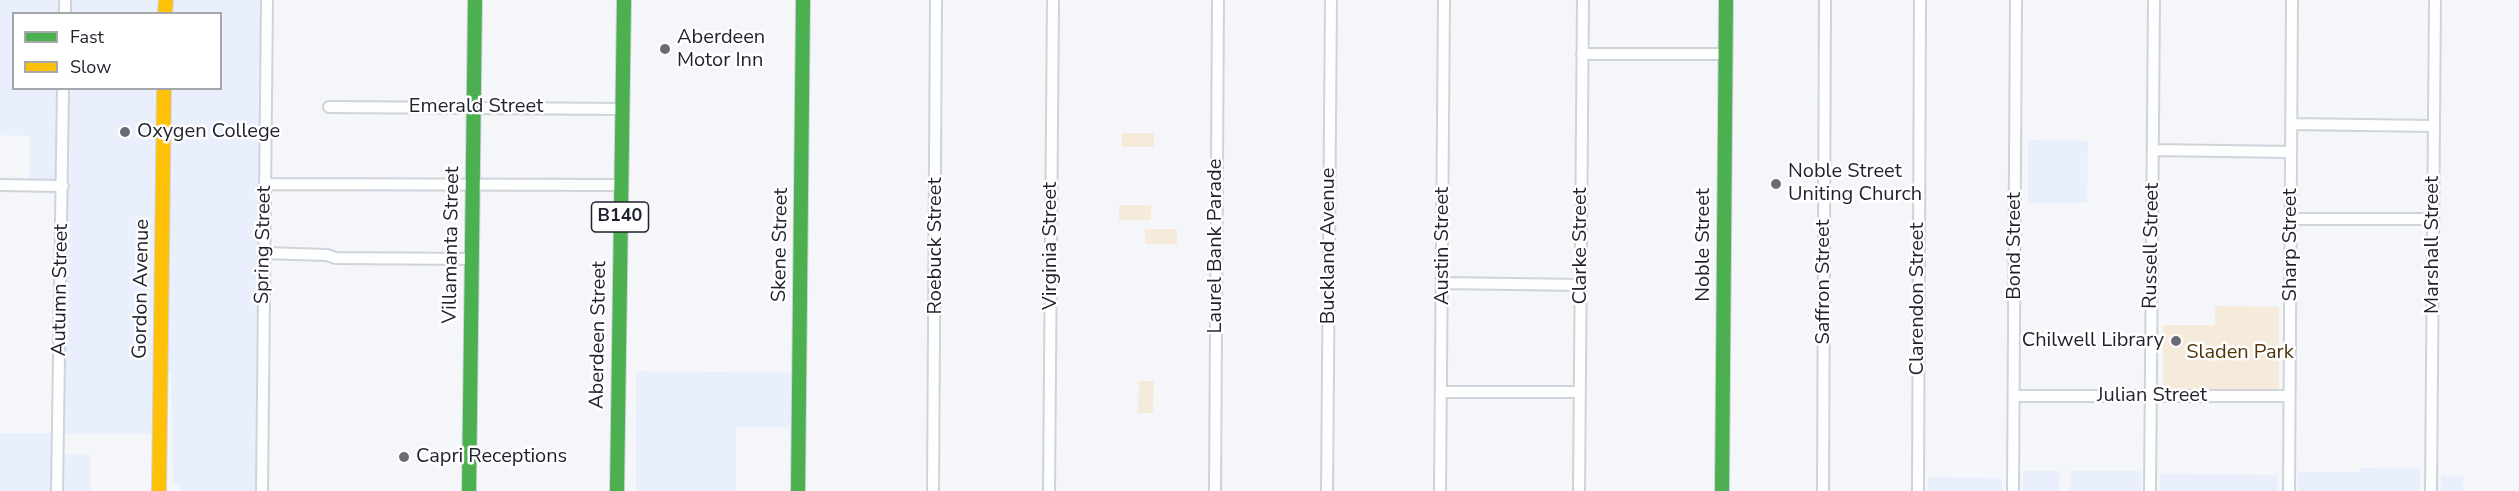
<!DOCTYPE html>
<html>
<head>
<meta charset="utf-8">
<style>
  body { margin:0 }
  #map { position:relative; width:2519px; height:491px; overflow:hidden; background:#f4f6f9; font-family:"Nunito Sans",sans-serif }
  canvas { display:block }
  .legend { position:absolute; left:12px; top:12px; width:210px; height:78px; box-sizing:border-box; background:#fff; border:2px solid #a5a7ab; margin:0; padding:8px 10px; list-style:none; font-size:18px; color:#1e222c }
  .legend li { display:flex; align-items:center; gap:12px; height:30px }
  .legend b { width:30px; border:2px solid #a5a7ab }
</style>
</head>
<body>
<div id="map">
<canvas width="2519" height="491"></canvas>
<ul class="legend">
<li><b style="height:8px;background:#4caf50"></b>Fast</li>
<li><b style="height:8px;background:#ffc107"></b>Slow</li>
</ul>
</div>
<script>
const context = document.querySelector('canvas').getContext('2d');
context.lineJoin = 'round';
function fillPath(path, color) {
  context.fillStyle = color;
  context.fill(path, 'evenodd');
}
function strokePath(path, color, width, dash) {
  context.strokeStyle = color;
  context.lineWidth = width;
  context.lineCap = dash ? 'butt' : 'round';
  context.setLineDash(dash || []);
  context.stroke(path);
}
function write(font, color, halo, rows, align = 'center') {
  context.font = font + ' "Nunito Sans",sans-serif';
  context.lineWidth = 5;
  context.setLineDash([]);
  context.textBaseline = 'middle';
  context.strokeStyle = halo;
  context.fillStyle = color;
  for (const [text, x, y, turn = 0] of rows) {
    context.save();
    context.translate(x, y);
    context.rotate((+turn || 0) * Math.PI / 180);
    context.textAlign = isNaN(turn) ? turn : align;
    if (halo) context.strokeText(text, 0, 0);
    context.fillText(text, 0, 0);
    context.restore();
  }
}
fillPath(new Path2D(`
  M0,0H264L256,362L258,491H183L173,481L171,374H161L159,434H52L51,454L90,455V491H0V433H52L55,194L29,193L30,136L0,135ZM14,14H220V88H14Z
  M2028,140L2088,141L2087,203H2028Z
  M636,371L792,373V427H736V491H636Z
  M2360,468L2420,469V491H2298V472H2360Z
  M2023,471H2060L2059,491H2023Z
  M2071,471H2142L2141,491H2070Z
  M2160,474L2278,475V491H2160Z
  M2441,475L2463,476V491H2441Z
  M1928,477L2002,478V491H1928Z`), '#e9effc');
fillPath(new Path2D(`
  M1122,133H1154V147H1122Z
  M1119,205H1151V220H1119Z
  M1145,229H1177V244H1145Z
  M2215,306L2279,307V390H2163V325H2215Z
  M1139,381H1154L1153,413H1138Z`), '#f6eadb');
const street = new Path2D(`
  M65,14V0
  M1582,54H1725
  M329,107L622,109
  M2291,124L2434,126
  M2153,150L2291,152
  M265,184L620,185
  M0,185L63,186
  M2291,219H2433
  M264,253L327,255L336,258L471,259
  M1443,283L1581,285
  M1442,392H1580
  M2014,396H2289
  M57,491L63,88
  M262,491L267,0
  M933,491L936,0
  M1049,491L1053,0
  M1215,491L1218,0
  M1327,491L1331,0
  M1440,491L1444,0
  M1579,491L1583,0
  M1823,491L1825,0
  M1918,491L1920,0
  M2013,491L2016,0
  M2150,491L2154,0
  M2289,491L2292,0
  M2431,491L2435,0`);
const fast = new Path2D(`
  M469,491L475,0
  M617,491L624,0
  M798,491L803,0
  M1722,491L1726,0`);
const slow = new Path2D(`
  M165,14L166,0
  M159,491L164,88`);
strokePath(street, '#d0d3da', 14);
strokePath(fast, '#d0d3da', 16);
strokePath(slow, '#d0d3da', 16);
strokePath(street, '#fdfefe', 10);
strokePath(fast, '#4caf50', 14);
strokePath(slow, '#ffc107', 14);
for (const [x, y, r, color] of [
  [665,49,6,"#696c74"],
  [125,132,6,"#696c74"],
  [1776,184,6,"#696c74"],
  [2176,341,6,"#696c74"],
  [404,457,6,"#696c74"]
]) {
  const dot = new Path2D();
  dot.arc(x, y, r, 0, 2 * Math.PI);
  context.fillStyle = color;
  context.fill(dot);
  strokePath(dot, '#fff', 2);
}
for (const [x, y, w] of [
  [620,217,57]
]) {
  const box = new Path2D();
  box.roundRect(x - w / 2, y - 15, w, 30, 4.5);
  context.fillStyle = '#fff';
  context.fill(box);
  strokePath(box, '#1e222c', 1.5);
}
write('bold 18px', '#1e222c', null, [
  ["B140",620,217]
]);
write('20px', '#1e222c', '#fff', [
  ["Aberdeen",677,38],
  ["Motor Inn",677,61],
  ["Oxygen College",137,132],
  ["Noble Street",1788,172],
  ["Uniting Church",1788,195],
  ["Chilwell Library",2164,341,"right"],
  ["Capri Receptions",416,457]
], 'left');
write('20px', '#1e222c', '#fff', [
  ["Emerald Street",476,107],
  ["Spring Street",264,245,-89],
  ["Villamanta Street",452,245,-89],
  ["Skene Street",781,245,-89],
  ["Noble Street",1704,245,-90],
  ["Sharp Street",2291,245,-90],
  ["Marshall Street",2433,245,-90],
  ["Roebuck Street",936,246,-90],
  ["Virginia Street",1051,246,-90],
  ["Laurel Bank Parade",1216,246,-90],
  ["Buckland Avenue",1329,246,-90],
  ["Austin Street",1443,246,-90],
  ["Clarke Street",1581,246,-90],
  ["Bond Street",2015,246,-90],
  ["Russell Street",2152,246,-89],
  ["Saffron Street",1824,282,-90],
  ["Gordon Avenue",142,289,-89],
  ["Autumn Street",61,290,-89],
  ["Clarendon Street",1918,299,-90],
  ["Aberdeen Street",599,335,-89],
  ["Julian Street",2152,396]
]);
write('20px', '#513508', '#fff', [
  ["Sladen Park",2240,353]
]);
</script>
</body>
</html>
